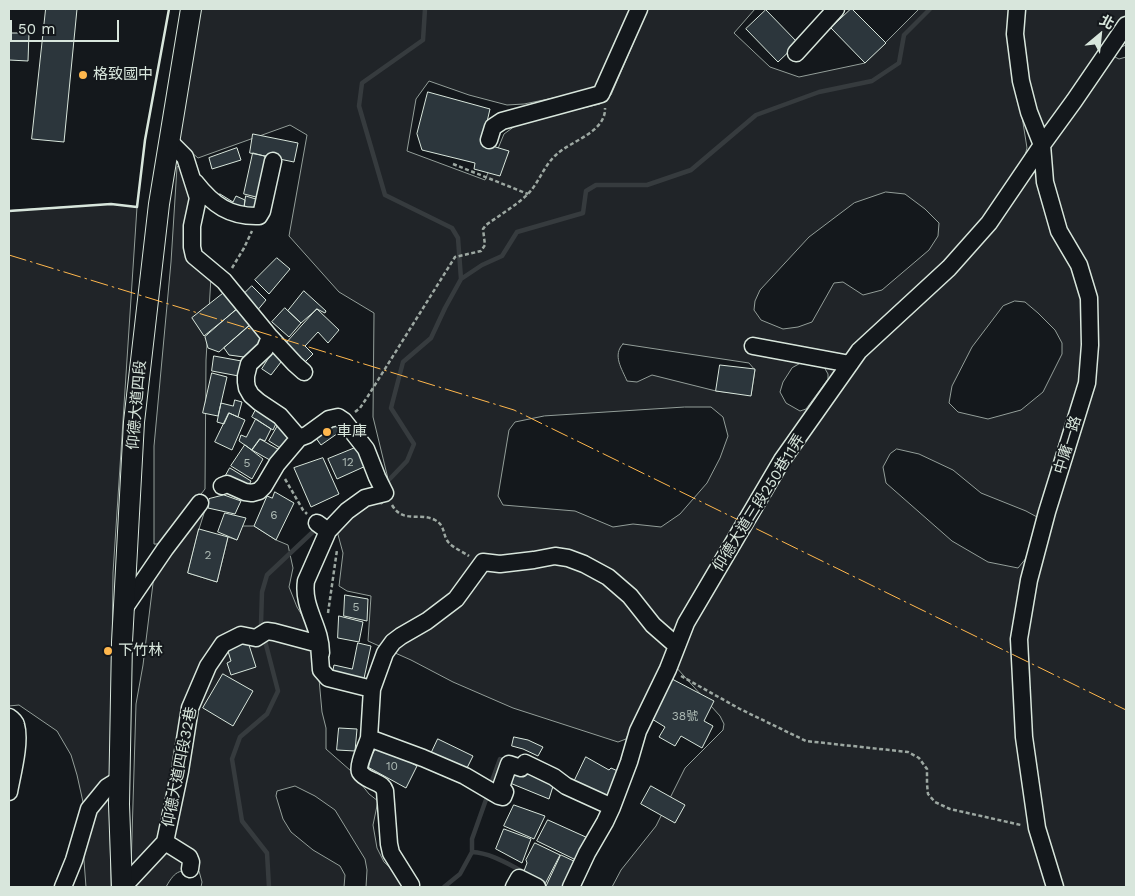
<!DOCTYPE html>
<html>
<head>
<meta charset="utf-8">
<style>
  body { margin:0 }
  #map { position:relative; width:1135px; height:896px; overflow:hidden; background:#14181c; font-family:"Work Sans","Noto Sans TC",sans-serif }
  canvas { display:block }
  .frame { position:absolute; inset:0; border:10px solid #d8e6dc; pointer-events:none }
  .north { position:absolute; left:1075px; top:10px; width:50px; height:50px; -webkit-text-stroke:4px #14181c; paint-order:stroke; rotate:28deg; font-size:14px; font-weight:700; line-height:20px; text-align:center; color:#d8e6dc }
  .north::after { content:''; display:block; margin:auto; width:18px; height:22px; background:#d8e6dc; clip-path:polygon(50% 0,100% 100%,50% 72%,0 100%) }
  .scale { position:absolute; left:10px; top:20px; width:109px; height:22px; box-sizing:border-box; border:2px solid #d8e6dc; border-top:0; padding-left:6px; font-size:15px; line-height:18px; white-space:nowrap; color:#d8e6dc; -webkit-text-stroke:4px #14181c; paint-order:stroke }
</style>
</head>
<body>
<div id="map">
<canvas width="1135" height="896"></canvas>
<div class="frame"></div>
<div class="north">北</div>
<div class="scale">50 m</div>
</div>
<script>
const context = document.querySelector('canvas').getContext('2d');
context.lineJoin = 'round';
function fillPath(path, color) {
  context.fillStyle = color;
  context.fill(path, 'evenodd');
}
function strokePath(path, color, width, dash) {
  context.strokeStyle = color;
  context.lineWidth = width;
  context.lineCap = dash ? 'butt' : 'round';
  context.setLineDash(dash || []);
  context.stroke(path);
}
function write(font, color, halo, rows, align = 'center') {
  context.font = font + ' "Work Sans","Noto Sans TC",sans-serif';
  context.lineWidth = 4;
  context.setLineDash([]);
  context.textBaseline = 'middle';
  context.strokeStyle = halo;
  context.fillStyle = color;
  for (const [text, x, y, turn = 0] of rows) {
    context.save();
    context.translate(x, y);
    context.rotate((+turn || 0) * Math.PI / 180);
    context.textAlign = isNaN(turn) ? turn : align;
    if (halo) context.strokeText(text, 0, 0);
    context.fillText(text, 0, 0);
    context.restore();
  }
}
const green = new Path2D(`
  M199,9H633L597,89L524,104L507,105L469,95L429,81L416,99L407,151L485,180L504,134L519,123L600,104L611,95L648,9H755L734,33L770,67L799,77L865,63L919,9H1011L1009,34L1027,148L1022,166L986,221L949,260L858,342L667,652L626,739L618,742L513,708L453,682L411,660L368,641L371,596L347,591L339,586L343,553L337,531L361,501L382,504L390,487L373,417L374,313L339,292L289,236L307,135L290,125L198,158L176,139ZM886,192L905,194L925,209L939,223L938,236L929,250L882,290L863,295L843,282L834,283L812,322L798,327L783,329L761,320L754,310L755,301L760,290L809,237L854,203ZM623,344L749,363L755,370L751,395L716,391L652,375L637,382L627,381C622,369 612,355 623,344ZM803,362L824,367L828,374V379L806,409L800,411L786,403L780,392L783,382L792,368ZM685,407H711L723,417L728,436L720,458L707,483L680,514L661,527L633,524L613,527L575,511L503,505L498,496L509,430L515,422L544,416Z
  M1023,9H1126V45L1107,53L1119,59L1126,57V887H612L621,870L656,826L685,768L723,730L724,724L720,716L675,666L690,626L786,462L862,355L1039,163L1020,33ZM1015,301L1025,302L1038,313L1055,330L1062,343V354L1043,392L1021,410L988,419L958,412L949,403L952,386L972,347L1003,306ZM897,449L919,454L953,470L981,493L1026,511L1037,517V523L1027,557L1018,568L988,562L952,541L886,483L883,467L890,454Z
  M183,165L193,200L188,226L211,277L206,360L205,489L162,544H154V446L171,262L177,167Z
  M111,204L137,207L113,573L110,827L111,887H86L83,847L85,811L77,775L71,755L57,731L19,705L9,706V211Z
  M206,507L199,529L188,573L217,582L228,537L237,540L242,526H254L276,540L288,545L293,568L289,587L297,607L305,620L313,642L319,679L322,712L326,728V749L351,771L369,794L378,801L373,825L377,848L384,862L411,887H366L367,870L365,859L335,810L315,796L295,786L277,791L276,796L283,819L291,832L313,850L340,866L345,875L344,887H201L202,882L199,871C180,870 176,869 166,887H134L131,869L136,704L143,665L155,567Z`);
fillPath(green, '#202428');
strokePath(green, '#939e99', 1);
strokePath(new Path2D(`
  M461,279L482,265L502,256L517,232L583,213L586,191L596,185H647L691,170L756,115L819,92L872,81L899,63L904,35L930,9
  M384,485L407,461L414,444L391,408L403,362L431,338L445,308L461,279L458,238L452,228L385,195L359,106L362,83L423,40L425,9
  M262,630L261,624L262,592L267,575L317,528
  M264,637L278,691L267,714L240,737L232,759L242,821L267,853L269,887
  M490,786L500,759
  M472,852C491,853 508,864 524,872
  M444,887L460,874L472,852V839L488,794`), '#363b3e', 4.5);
const building = new Path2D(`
  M46,9H77L64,142L32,139Z
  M851,9H852L886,43L865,63L831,28Z
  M766,10L798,43L778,62L746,29Z
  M9,33H29L28,61L9,60Z
  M428,92L490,109L482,143L509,151L500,176L474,169L475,163L422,150L417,134Z
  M253,134L298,143L294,162L250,153Z
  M237,148L241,160L212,169L209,158Z
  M253,153L268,157L260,198L244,194Z
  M220,194L233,202L236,196L245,200L244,209L217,201Z
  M246,196L259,200L257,213L244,209Z
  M277,258L290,269L269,294L255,280Z
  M252,286L266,300L256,312L242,296Z
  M304,291L326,311L325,313L317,309L301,323L288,311Z
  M225,292L237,309L204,336L192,318Z
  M285,308L301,323L289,337L272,322Z
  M237,309L250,325L219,352L208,348L205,337Z
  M317,309L339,330L328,343L318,332L305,346L313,354L300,367L281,349Z
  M250,325L263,342L244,357L229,355L224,348Z
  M276,347L287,366L281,362L271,375L262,369Z
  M214,356L247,362L244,377L212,371Z
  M720,365L755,369L751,396L716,391Z
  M212,373L227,377L218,416L203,413Z
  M235,400L242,402L238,417L229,413L224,424L217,422L221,403L233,406Z
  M259,404L279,417L273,430L252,417Z
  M229,413L245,420L232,450L215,442Z
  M256,419L271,429L265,441L260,439L252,450L239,441L241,435L246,437Z
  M281,420L296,437L285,451L269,441Z
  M333,420L341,431L321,445L313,434Z
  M260,439L283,452L277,464L252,450Z
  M245,445L263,459L252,479L231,466Z
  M360,446L368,465L337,479L328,459Z
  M323,458L339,494L311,507L294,468Z
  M230,468L251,481L247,489L225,477Z
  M275,492L294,503L276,540L254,526L267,496L272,498Z
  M224,495L241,501L235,514L208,508L209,499Z
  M225,513L246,518L237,540L218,532Z
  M199,529L228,537L217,582L188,573Z
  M345,595L368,599L367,621L344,616Z
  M339,616L363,622L359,642L338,638Z
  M248,642L256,667L231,675L227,663L231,661L227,648Z
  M358,643L371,646L363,683L332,675L334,665L352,669Z
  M223,674L253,691L233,726L203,708Z
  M672,679L714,701L704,721L713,726L702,748L681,736L675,746L659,737L665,727L652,719Z
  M339,728L357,729L355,751L337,750Z
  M514,737L528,740L543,747L538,756L523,749L512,746Z
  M438,739L473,756L464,774L430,756Z
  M378,745L417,766L406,788L366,766Z
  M586,757L609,770L611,768L620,772L608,800L574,782Z
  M516,767L554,783L549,799L510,783Z
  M651,786L685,805L675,823L641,804Z
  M514,805L545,816L534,839L504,826Z
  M548,820L588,838L578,861L537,841Z
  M504,829L531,839L522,863L496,849Z
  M535,843L560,855L544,886L529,877L524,871L527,863L526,860Z
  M561,855L578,863L567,887H546Z`);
fillPath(building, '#2c363c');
strokePath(building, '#d8e6dc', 1);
const minor = new Path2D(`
  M1017,9L1015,34L1021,81L1029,112L1042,145L1045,182L1059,231L1079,265L1089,298L1090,345L1087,383L1047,512L1029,580L1019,639L1024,737L1037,828L1055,887
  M796,53L836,9
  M489,140L493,127L502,121L601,94L639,9
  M169,141L185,157L198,198L192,226V247L194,256L224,281L270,337L265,349L249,364L246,376V382L247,388L251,395L259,402L280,416L299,438L307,435L329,419L338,417L344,421L366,449L377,477L385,493L365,498L347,511L328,531L317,523
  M195,182C213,205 230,217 259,216L262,211L273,161
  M270,337L295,364L304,372
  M753,346L850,364
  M222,486L227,484L245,492L252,493L259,491L264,486L277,464L299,438
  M124,609L165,549L200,503
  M321,653C321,626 302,608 306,581L328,531
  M372,689L385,653L393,642L401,636L427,621L456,599L483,562L500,564L534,560L555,556L568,558L584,564L608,577L630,596L653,625L677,646
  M9,717C12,719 15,721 16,725C21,742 12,775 9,792
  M369,738C367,745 357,766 360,772C363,777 369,779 373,781C379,784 383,785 385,791L389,844L391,853L411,885
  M165,842L189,857L191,862L190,869
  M63,887L74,860L89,809L107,787L120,779
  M123,887L165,842L180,771L190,708L208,666L223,644L241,635L256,638L267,631L274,632L319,644L321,670L328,678L372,689L369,738L423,758L465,776L499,796L503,797L505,792L501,787L509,764L521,768L525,763L554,777L566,786L612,807
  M514,887L519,878L537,887
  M571,887L587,853L605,822L612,807L629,762L638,731L668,669L686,623L782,460L859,351L949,268L989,223L1042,145L1074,101L1126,25`);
const major = new Path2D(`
  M122,887L119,804L122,642L134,422L159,204L191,9`);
strokePath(minor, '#d8e6dc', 19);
strokePath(major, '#d8e6dc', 22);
strokePath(new Path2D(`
  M453,164L528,194
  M232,268L244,248L252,231
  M355,412L360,408L368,396L455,257L481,251L485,245L483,229L486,225C500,215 515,206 527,195C539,183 544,165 557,154C571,141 606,132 605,108
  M285,479L303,510L307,514
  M392,505C403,524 420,512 435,520C446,526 442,535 449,543C454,548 463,552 469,556
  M328,613L337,550
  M681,676L740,709L806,741L908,752L919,758L927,769V784L928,794L935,802L950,809L1021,825`), '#9da8a2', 2.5, [4, 2.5]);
strokePath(minor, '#14181c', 16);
strokePath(major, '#14181c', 20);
strokePath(new Path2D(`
  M9,211L111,204L137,207L145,140L169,9`), '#d8e6dc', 2.5);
strokePath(new Path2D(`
  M9,255L514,410L1126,710`), '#ffb74d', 1, [18, 4, 2.5, 4]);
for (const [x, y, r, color] of [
  [83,75,5,"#ffb74d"],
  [327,432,5,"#ffb74d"],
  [108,651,5,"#ffb74d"]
]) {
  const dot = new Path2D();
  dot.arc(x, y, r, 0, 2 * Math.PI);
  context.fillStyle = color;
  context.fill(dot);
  strokePath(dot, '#14181c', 2);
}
write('12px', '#adbab4', null, [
  ["12",348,462],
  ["5",247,463],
  ["6",274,515],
  ["2",208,555],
  ["5",356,607],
  ["38號",685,716],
  ["10",392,766]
]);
write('15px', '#d8e6dc', '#14181c', [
  ["格致國中",93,75],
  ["車庫",337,432],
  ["下竹林",118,651]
], 'left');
write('15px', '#d8e6dc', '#14181c', [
  ["仰德大道四段",137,405,-85],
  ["中庸一路",1068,445,-73],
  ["仰德大道三段250巷11弄",759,503,-58],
  ["仰德大道四段32巷",180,767,-79]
]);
</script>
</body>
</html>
